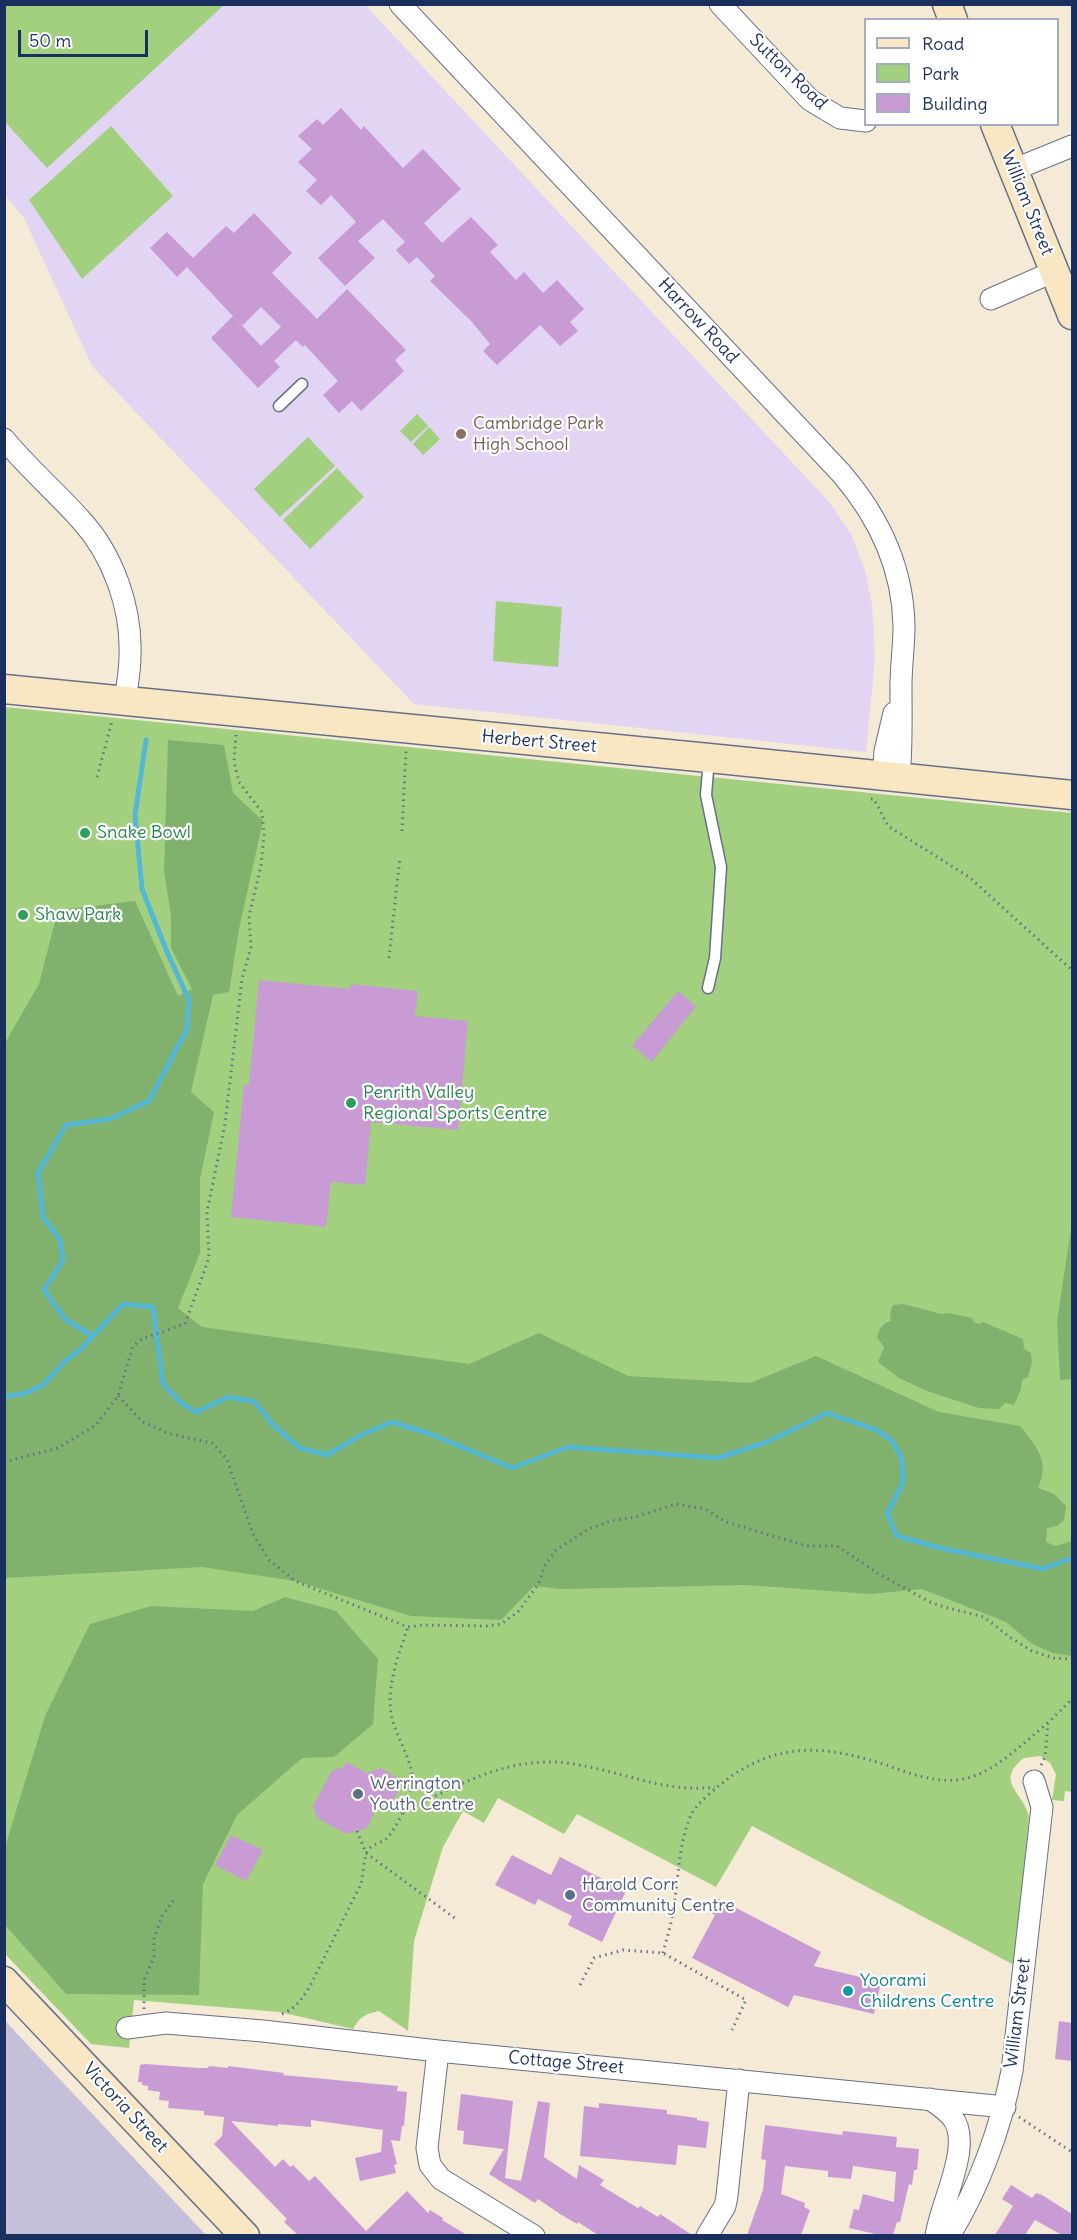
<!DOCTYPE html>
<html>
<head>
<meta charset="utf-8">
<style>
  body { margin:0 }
  #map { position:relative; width:1077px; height:2240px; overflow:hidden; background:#f4ead5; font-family:Delius,sans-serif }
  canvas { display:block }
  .frame { position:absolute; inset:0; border:6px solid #1b2f5e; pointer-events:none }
  .legend { position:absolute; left:864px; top:18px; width:195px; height:108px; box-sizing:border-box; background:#fff; border:2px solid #a4acbf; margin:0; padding:8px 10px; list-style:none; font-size:18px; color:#1b2f5e }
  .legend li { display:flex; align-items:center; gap:12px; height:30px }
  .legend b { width:30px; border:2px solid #a4acbf }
  .scale { position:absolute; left:18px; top:30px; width:130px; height:27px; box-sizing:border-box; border:3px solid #1b2f5e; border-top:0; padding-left:8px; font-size:18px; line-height:21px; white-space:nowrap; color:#1b2f5e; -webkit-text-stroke:4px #fff; paint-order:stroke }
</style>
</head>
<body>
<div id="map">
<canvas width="1077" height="2240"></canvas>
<div class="frame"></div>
<ul class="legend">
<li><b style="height:8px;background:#f9e7c3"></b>Road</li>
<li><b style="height:16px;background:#a2d07e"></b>Park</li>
<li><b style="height:16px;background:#c89bd4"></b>Building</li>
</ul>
<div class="scale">50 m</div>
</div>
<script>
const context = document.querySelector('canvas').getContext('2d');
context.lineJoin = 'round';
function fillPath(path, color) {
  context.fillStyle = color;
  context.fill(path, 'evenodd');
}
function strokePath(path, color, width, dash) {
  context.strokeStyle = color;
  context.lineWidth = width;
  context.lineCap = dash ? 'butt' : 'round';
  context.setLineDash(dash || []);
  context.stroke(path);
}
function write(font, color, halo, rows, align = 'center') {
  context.font = font + ' Delius,sans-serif';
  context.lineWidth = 4.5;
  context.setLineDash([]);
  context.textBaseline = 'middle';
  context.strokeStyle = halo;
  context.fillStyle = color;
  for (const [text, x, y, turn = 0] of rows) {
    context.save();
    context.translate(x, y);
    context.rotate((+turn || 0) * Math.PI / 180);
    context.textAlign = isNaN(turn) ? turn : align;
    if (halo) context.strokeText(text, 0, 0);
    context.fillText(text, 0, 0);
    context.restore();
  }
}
fillPath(new Path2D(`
  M4,5H365L829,502L851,534L866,574L872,605L875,658L866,752L414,704L92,366L24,218L5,195Z`), '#e2d4f3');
fillPath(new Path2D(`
  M5,2020L8,2024L206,2235H5Z`), '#c5c0da');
fillPath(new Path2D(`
  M5,4H224V5L47,168L5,122Z
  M111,126L173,196L82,279L29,200Z
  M417,414L428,426L411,442L400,431Z
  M429,427L440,439L423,455L413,444Z
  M308,437L335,466L280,517L254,489Z
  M337,468L364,497L310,549L283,520Z
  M496,601L562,607L558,667L493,661Z
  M5,707L1072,813V1792L1065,1791L1064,1801L1052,1800L1056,1774L1050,1763L1040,1756L1024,1758C994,1781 1023,1792 1029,1816L1016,1966L752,1826L716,1887L577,1814L564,1834L498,1798L484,1823L463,1811L443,1847L414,1941L408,2031L379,2011C365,2014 360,2017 353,2029L280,2012L134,2000L129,2048L91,2044L5,1954Z`), '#a2d07e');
fillPath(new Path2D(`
  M168,740L224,745L233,793L263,821L239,929L229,992L213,995L191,1092L214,1112L200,1179V1253L178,1308L202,1327L469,1364L539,1333L628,1376L750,1383L816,1356L939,1412L1020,1426C1037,1447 1050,1461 1038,1488L1054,1494L1066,1506L1064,1520L1057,1526L1047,1528L1046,1542L1056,1546L1072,1541V1656L1053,1653L1032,1644L1006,1622L922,1589L871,1594L746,1585L560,1589L534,1586L501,1620L411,1616L295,1581L202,1567L5,1578V1043L39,984L58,910L135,901L178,996L192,989L171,948V916L164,871Z
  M1072,1222V1379L1060,1380L1057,1321Z
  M903,1304L941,1314L949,1313L972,1318L974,1322L979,1324L983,1322L1023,1339L1024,1349L1031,1353L1032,1363L1028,1377L1022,1380L1021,1389L1014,1405L1005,1403L999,1409L979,1408L927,1391L899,1378L878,1362L884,1347L877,1337C880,1329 882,1322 891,1321L890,1313L893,1305Z
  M285,1597L336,1611L378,1659L373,1724L334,1757L302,1758L237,1815L203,1884L199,1995L66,1994L5,1925V1847L45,1716L90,1624L151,1606L253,1611Z`), '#81b26d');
strokePath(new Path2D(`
  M93,1336L66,1320L44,1290L63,1260L60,1240L43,1217L38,1173L66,1125L110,1119L149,1101L187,1029L189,1000L167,952L142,889L135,815L146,740
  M4,1397L26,1393L43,1385L64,1362L81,1349L123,1304L153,1307L163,1384L181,1403L196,1412L228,1397L255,1402L272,1424L300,1448L327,1455L361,1435L392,1422L433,1435L512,1468L568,1447L718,1458L767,1442L827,1413L877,1430L892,1441L902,1459L903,1483L887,1514L897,1536L940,1548L1043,1569L1069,1559L1072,1560`), '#54b7d3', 5);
fillPath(new Path2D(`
  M341,108L361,130L364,126L403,168L423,149L461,189L424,223L442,243L471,217L498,245L490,252L516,280L524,272L543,293L557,280L584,309L570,322L578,331L560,346L540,325L497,365L483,351L490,344L472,322L430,281L435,276L417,257L409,264L396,250L405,242L383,219L358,241L375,258L345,286L318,258L356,222L331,195L321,205L306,191L317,180L298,162L312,149L298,136L317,119L323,125Z
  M254,213L292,253L272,273L317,319L347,289L406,350L395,360L404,371L361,411L352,401L339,413L323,395L338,381L305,345L303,347L296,340L274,361L280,367L258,388L211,338L233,316L261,346L281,327L261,307L242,326L187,267L177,277L150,248L167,232L193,258L226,226L234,233Z
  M259,980L350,989V984L418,991L415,1016L468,1021L458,1130L371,1122L365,1185L331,1182L326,1227L231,1217L244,1084L249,1085Z
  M678,991L696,1006L652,1062L632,1046Z
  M346,1762L367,1773L381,1768L394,1776L399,1790L392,1803L386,1806L379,1803L367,1828L346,1834L317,1818L313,1806L332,1771L343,1767Z
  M231,1835L263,1850L246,1881L215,1865Z
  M512,1855L551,1875L560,1857L626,1891L602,1942L568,1925L572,1916L538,1899L535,1905L495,1885Z
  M717,1898L821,1952L814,1966L881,1982L874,2014L794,1995L788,2007L692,1958L715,1915L710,1912Z
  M1059,2021L1072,2023V2061L1055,2059Z
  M145,2064L199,2068H208L209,2066L228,2068V2066L284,2073L283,2075L398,2086L397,2091L407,2092L404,2126H402L400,2141L391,2140L397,2164L394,2165L396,2173L360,2181L355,2158L381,2152L383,2130L311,2120V2127L278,2124V2126L231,2121L275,2167L283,2159L290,2167L293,2165L309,2181L315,2176L366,2231L407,2191L428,2213L430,2210L443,2218L442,2220L467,2235H298L284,2222L287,2219L214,2144L222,2136L224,2117L204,2115V2111L168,2108L169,2101L159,2100L160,2092L148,2090V2086L142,2085V2082H138L140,2065Z
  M461,2094L513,2101L505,2178L521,2181L538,2101L550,2103L544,2157L577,2179L579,2165L604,2180L600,2185L638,2208L640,2206L658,2217L660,2214L692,2235H598L578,2222L577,2224L560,2214L538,2199L535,2203L489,2174L504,2149L463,2144L464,2131L457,2130Z
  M599,2103L667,2110V2114L697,2118V2120L709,2122L706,2148L678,2145L676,2165L580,2156L584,2106L599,2108Z
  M765,2125L842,2135L843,2131L897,2137L896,2147L919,2149L917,2170H914L912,2185L909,2184L900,2222H897L893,2235H880L849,2228L854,2209L859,2210L863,2194L894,2202L896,2172L853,2166L851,2179L828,2177V2171L785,2166L781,2194L805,2203L804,2207L810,2210L801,2235H747L763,2190L766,2160L761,2159Z
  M1011,2185L1032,2198L1036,2193L1042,2195L1072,2214V2235H1062L1035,2220L1025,2235H995L1013,2206L1002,2199Z`), '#c89bd4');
const lane = new Path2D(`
  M279,406L302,384
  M708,988L715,958L721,867L706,795L709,758`);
const street = new Path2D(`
  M400,4L841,473C878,516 903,568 904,626C904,646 901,666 901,686C901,717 902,747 899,777
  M720,4L810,100L840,118L866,121
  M1013,170L1072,146
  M991,299L1055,271
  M4,439C28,468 56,492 81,520C113,555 132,608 130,656C130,671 127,686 125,701
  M883,776L885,751L894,713
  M127,2028L166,2023L263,2031L438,2051L1005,2107
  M438,2051L427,2148L430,2165L441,2179L534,2236
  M930,2099C937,2104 946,2110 952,2117C974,2144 940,2204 936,2236
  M707,2236L725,2206L727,2196L739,2080
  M949,2236C979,2188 1001,2127 1012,2071L1042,1807L1034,1781`);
const secondary = new Path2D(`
  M947,4L953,20
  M995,124L1072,315
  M4,689L709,758L1072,795
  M4,1981L245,2236`);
strokePath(lane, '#677088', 13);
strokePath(street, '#677088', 23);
strokePath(secondary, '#677088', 31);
strokePath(new Path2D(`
  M97,777L112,721
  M871,799H874L888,826L969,877L1072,970
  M402,831L406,751
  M389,958L400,857
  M118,1396L143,1422L170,1434L212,1443L227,1459L253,1534L269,1560L295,1581L408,1627L422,1625L487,1626L501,1624L518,1612L539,1583L545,1565L556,1550L589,1529L611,1521L635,1517L676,1504L705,1509L726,1522L807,1546H837L879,1574L930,1602L944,1607L984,1617L1011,1638L1032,1651L1054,1658L1072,1659
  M4,1462L58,1448L96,1425L118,1396L133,1346L142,1339L185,1324L209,1258L207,1212L225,1124L242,979L251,947L249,916L261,866L264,835L262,812L239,782L234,762L236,735
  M1041,1765L1045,1757L1048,1723L1072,1699
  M403,1812C454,1787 507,1756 567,1763C616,1769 665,1794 715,1787
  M357,1831L366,1853L456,1919
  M663,1953C666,1941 670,1929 672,1917C679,1883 677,1848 691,1815C697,1802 719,1786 730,1777C782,1741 828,1746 886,1765C908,1773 932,1782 956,1780C992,1777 1021,1744 1048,1723
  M580,1985L594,1958L623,1950L663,1953L746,2000L732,2030
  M144,2009V1980L154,1957V1939L162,1916L175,1898
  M282,2014C295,2009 301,2000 309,1988L360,1886C364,1877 363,1857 368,1850C372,1844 382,1843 387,1838C396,1829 410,1800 412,1788C416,1767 399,1742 393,1722C384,1692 398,1656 408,1627
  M1019,2117L1072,2152`), '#677088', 3, [1.5, 4.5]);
strokePath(lane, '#fff', 10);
strokePath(street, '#fff', 21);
strokePath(secondary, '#f9e7c3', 28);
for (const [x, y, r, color] of [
  [461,434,6,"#8d6e63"],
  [85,833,6,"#2e9e5b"],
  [23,915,6,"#2e9e5b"],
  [351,1103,6,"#2e9e5b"],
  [358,1794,6,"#5c6f8a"],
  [570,1895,6,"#5c6f8a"],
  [848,1991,6,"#0f9aa8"]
]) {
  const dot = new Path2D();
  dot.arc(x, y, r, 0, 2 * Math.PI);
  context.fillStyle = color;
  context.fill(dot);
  strokePath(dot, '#fff', 2);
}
write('18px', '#1b2f5e', '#fff', [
  ["Sutton Road",788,72,44],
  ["William Street",1027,203,68],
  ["Harrow Road",698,321,47],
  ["Herbert Street",539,742,5],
  ["William Street",1018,2013,-83],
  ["Cottage Street",566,2063,5],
  ["Victoria Street",125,2108,47]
]);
write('18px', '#785e54', '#fff', [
  ["Cambridge Park",473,424],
  ["High School",473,445]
], 'left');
write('18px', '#27864d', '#fff', [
  ["Snake Bowl",97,833],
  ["Shaw Park",35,915],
  ["Penrith Valley",363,1093],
  ["Regional Sports Centre",363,1114]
], 'left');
write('18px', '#4e5e75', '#fff', [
  ["Werrington",370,1784],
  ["Youth Centre",370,1805],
  ["Harold Corr",582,1885],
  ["Community Centre",582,1906]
], 'left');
write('18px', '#0d838f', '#fff', [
  ["Yoorami",860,1981],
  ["Childrens Centre",860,2002]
], 'left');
</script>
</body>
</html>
